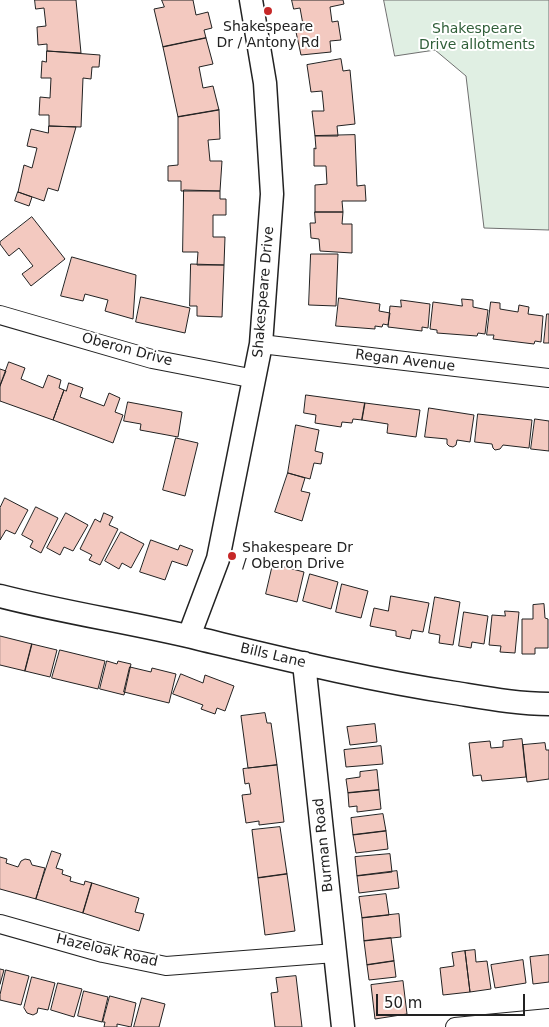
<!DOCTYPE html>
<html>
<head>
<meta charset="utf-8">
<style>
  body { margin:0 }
  #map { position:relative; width:549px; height:1027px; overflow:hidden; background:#fff; font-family:"DejaVu Sans",sans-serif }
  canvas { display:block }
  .scale { position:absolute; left:376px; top:994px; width:149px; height:22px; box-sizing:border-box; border:2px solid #222; border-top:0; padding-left:6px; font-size:15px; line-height:18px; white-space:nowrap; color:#222; -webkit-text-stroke:4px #fff; paint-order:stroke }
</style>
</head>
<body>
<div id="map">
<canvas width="549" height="1027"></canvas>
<div class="scale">50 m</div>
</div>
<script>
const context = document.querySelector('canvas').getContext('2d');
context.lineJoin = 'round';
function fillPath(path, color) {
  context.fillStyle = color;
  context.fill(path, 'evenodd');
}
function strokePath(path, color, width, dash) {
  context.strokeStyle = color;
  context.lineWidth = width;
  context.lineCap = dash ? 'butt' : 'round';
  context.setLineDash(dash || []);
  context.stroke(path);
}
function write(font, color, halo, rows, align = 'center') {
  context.font = font + ' "DejaVu Sans",sans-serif';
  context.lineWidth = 4;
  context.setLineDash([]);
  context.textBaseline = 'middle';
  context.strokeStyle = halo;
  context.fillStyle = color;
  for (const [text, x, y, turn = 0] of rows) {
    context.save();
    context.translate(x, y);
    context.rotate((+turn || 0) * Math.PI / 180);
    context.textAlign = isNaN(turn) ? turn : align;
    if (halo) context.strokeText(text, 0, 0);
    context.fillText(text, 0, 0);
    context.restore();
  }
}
const green = new Path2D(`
  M384,0H549V230L484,228L466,76L435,50L395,56Z`);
fillPath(green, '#e0efe3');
strokePath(green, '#6f6f6f', 1);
const building = new Path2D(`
  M35,0H76L81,53L47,51V44L38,45L37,27L46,26L44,8L36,9Z
  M162,0H193L196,15L208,12L212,28L204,30L206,38L163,47L154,9L164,7Z
  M292,0H343L344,4L330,7L332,22L338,21L341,40L330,41L331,52L301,55L296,32L304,30L300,8L294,9Z
  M206,38L213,64L199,67L203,88L213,86L219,110L178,117L163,47Z
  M47,51L100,55L99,67H92L91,79L83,78L81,127L49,126V115H39L40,97L50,98L51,78H41L42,61L46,62Z
  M341,59L343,71L350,70L355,124L337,126L338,136H315L312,111H324L322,91L311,92L307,65Z
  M219,110L220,139L208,140L210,161H222L220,191H181V181H168V166L178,165V117Z
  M49,126L76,127L58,191L48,188L44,201L18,192L24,165L32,168L37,148L27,146L31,129L48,133Z
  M355,135L357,186L365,185L366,201H342L343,212H315V185L327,184L326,166H314V148L316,149L315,136Z
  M184,190L220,191V199H226V215H213V237H225L224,265H197L198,252H183Z
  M18,192L32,197L29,206L15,201Z
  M315,212H343L342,224H352V253L320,251L319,239L311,238L310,223H315Z
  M32,217L65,259L31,286L22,274L33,266L19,248L9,256L0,244V242Z
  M311,254H338L336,306L309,305Z
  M72,257L136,275L133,319L105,311L108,300L85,294L83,301L61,296Z
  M191,264L224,265L222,317L197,316V306H190Z
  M141,297L190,308L185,333L136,322Z
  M339,298L380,304L379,311L390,313L388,325L383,324L382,327L375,326V329L336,326Z
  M462,299L473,300V307L488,310L485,334L478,333L477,336L437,333V330L430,329L433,302L462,306Z
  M401,300L430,304L428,328L422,327V331L388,327L390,306L401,307Z
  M491,302L500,303V309L518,312L519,305L529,307L528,314L543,316L541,342L535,341L534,344L493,339L494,335H487Z
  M547,314H549V343H544Z
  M9,362L25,368L21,379L43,388L48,375L61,380L59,388L64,390L53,420L0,401V386Z
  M0,369L6,371L0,386Z
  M69,383L83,388L80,397L104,406L109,393L120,398L115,412L123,415L113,443L53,420L64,390L66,391Z
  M306,395L365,403L362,420L353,419L352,423L342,422L341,427L315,423L316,415L304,413Z
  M128,402L182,412L178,437L140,430L141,424L124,421Z
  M365,403L420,410L416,437L387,433L388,424L362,420Z
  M429,408L474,415L470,442L457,440L456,445L453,447L449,446L447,444V439L425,437Z
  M478,414L532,420L529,448L503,445L500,449L495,450L493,448L492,444L475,442Z
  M535,419L549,421V451L531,449Z
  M296,425L319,430L315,451L323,453L321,464L314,463L310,479L288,473Z
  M176,438L198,443L185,496L163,490Z
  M288,473L305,478L301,491L310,493L302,521L275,512Z
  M5,498L28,510L15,534L6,530L0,540V508Z
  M36,507L58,518L41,553L30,547L33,541L22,535Z
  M66,513L88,525L73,551L64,547L60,555L47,548Z
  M104,513L113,517L109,525L118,529L100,565L89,560L92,555L80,549L95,519L100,522Z
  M121,532L144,544L131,568L122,563L119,569L105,561Z
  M151,540L178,550L180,545L193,550L187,566L172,561L165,580L140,572Z
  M273,564L304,572L297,602L266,594Z
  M310,574L338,582L331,609L303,601Z
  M342,584L368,591L361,618L336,612Z
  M391,596L429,603L423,632L412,630L410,639L396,636V631L370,626L374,608L388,611Z
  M435,597L460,602L453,645L439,643L440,635L429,633Z
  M544,604L545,618L548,619V648H535V654H522V619H533V605Z
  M505,611L519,612L515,653L500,652L501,646L489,645L492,615L505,616Z
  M464,612L488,616L484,644L472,642L471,648L459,646Z
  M0,636L32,644L25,671L0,665Z
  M32,644L57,650L50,677L25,671Z
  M60,650L105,661L98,689L52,678Z
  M107,661L117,664L118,661L131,664L124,695L100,689Z
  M130,667L151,672L152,668L176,674L169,703L124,692Z
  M181,674L203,683L205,675L234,686L225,711L217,708L215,714L201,709L203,705L173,694Z
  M265,713L267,723H271L277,765L248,768L241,716Z
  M375,724L377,742L350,745L347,727Z
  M522,739L526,777L482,781L481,775L473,776L469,743L490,741L491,748L503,747V741Z
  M545,743L546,750H549V779L527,782L523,745Z
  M381,746L383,764L346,767L344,750Z
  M277,765L284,822L259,825V821L246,823L242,795L251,794L249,783L245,784L243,769Z
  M377,770L379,790L348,793L346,779L360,777V772Z
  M379,790L381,809L357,812V806L349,807L348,793Z
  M383,814L386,831L353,835L351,818Z
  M280,827L287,874L258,878L252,830Z
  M386,831L388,849L356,853L353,835Z
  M52,851L61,854L56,868L63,870L62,874L71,877L70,881L84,885L85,881L92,883L83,913L36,899Z
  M390,854L392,872L357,876L355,857Z
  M0,857L7,859L6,863L18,867L21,861L25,859L30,860L32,865L45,868L36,899L0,889Z
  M397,871L399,888L359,893L357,876Z
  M287,874L295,931L265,935L258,878Z
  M92,883L139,898L135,912L144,914L139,931L83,913Z
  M386,894L389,915L362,918L359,897Z
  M399,914L401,937L364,941L362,918Z
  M391,938L394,961L367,965L364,941Z
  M475,950L476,962L487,961L491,989L470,992L465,951Z
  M465,951L470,992L443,995L440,968L454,966L452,953Z
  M549,955V982L533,984L530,957Z
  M523,960L526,983L495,988L491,965Z
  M394,961L396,977L369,980L367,965Z
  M0,969L4,970L0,984Z
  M6,970L29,976L21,1005L0,1000V995Z
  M296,976L302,1027H275L271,993L278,992L276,978Z
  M32,977L55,983L48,1010L38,1008L37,1013L33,1015L27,1013L24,1008Z
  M403,981L407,1014L375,1019L371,985Z
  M58,983L82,989L74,1017L51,1010Z
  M84,991L108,997L102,1022L78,1016Z
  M110,996L136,1003L131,1027L117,1024V1027H104L105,1022H103Z
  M142,998L165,1004L159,1027H134Z`);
fillPath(building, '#f3c9c0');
strokePath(building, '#222', 1);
const minor = new Path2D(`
  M0,315L152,359L255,379
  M261,344L549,378
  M0,924L103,953L166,966L335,953
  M455,1027L549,1018`);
const tertiary = new Path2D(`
  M0,596C66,613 134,623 200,639C284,659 369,680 455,693C486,698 518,704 549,704
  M189,636L218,559L261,344L272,194L265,83L251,0
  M304,663L343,1027`);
strokePath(minor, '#222', 20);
strokePath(tertiary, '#222', 25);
strokePath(minor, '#fff', 18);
strokePath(tertiary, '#fff', 22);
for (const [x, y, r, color] of [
  [268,11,5,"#c62828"],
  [232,556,5,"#c62828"]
]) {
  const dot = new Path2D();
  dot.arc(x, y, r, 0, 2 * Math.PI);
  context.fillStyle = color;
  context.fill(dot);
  strokePath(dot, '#fff', 2);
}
write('14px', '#222', '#fff', [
  ["Shakespeare",268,27],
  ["Dr / Antony Rd",268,43],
  ["Shakespeare Dr",242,548,"left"],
  ["/ Oberon Drive",242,564,"left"]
]);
write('14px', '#2f5e38', '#fff', [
  ["Shakespeare",477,29],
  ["Drive allotments",477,45]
]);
write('14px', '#222', '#fff', [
  ["Shakespeare Drive",264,292,-85],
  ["Oberon Drive",127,350,15],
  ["Regan Avenue",405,361,7],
  ["Bills Lane",273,656,13],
  ["Burman Road",324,845,-96],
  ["Hazeloak Road",107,951,13]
]);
</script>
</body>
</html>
